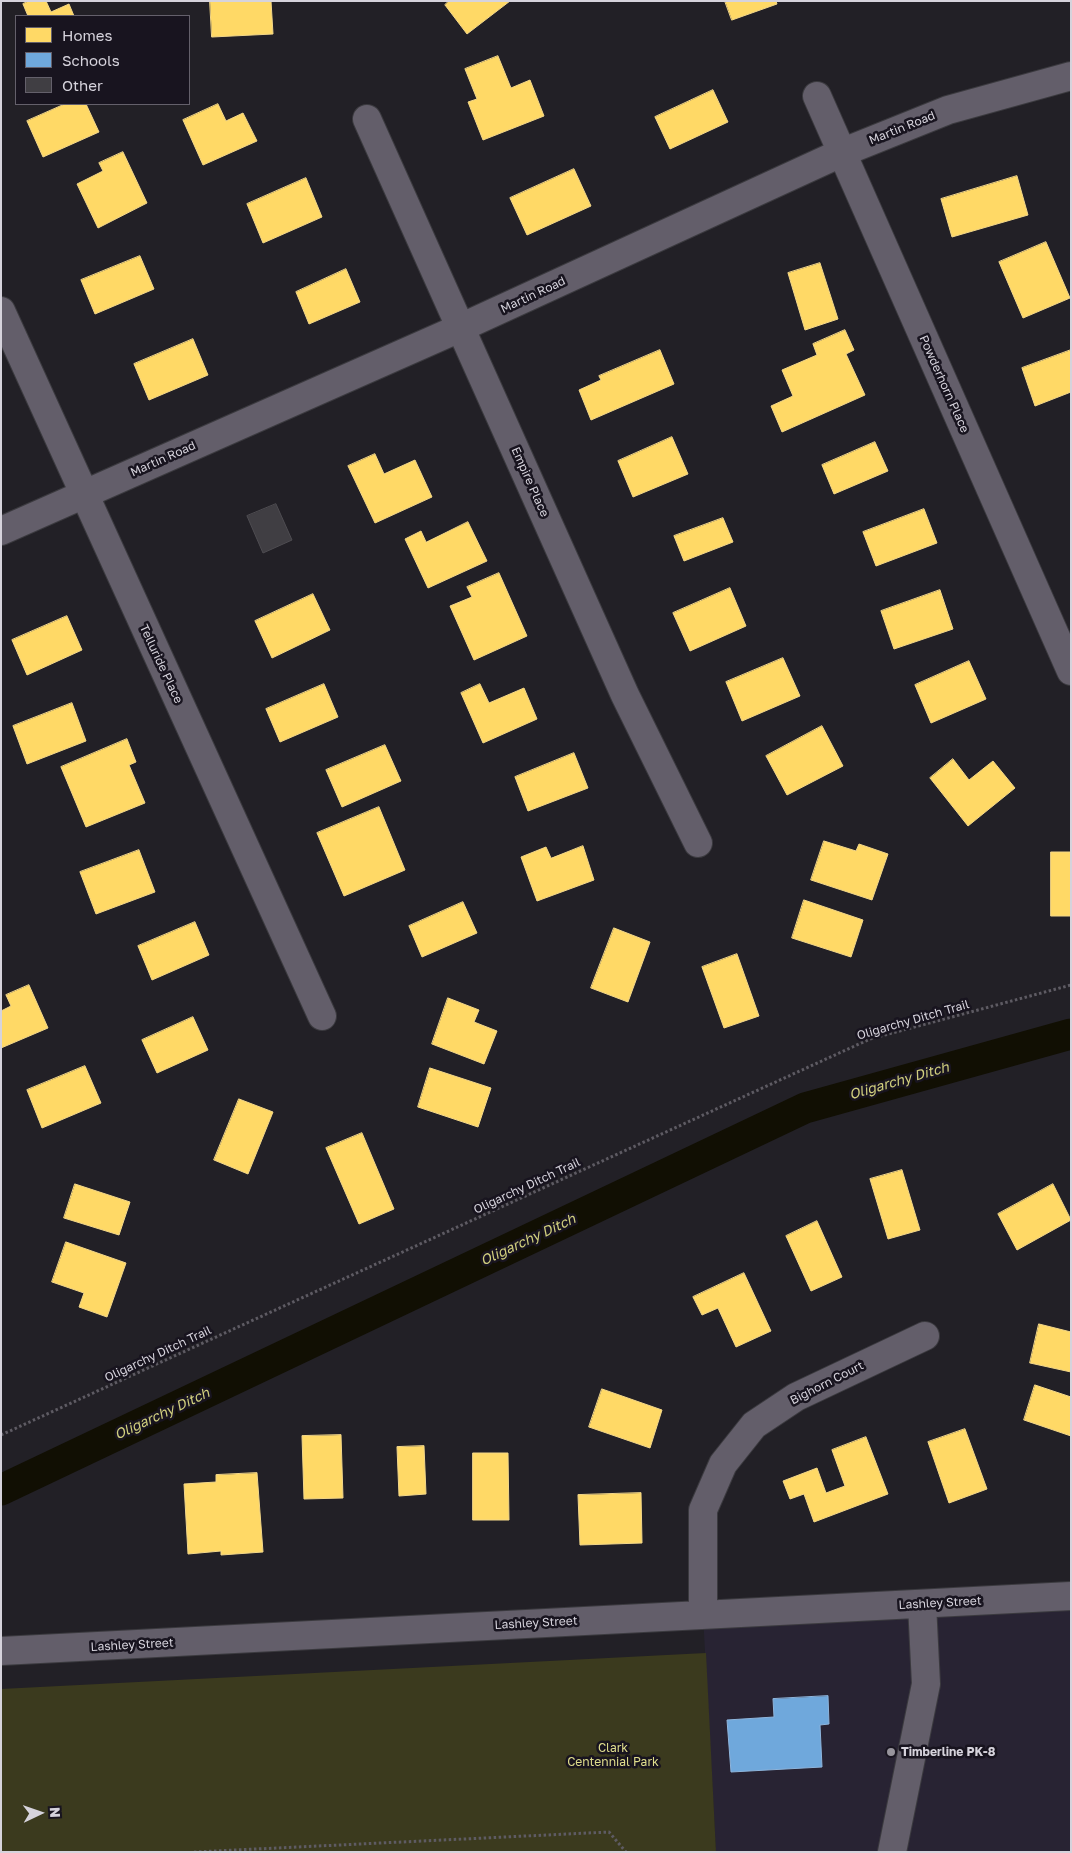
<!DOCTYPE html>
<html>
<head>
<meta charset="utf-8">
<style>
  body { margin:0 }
  #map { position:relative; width:1072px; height:1853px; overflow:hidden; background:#222026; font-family:"Golos Text",sans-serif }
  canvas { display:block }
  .frame { position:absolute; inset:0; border:2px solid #d6d3dc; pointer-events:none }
  .legend { position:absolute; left:15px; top:15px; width:175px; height:90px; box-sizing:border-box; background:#18141f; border:1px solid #64606b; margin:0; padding:6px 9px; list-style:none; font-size:15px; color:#d6d3dc }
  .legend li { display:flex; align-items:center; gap:10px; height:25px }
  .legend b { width:25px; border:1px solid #64606b }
  .north { position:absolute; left:15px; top:1788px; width:50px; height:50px; -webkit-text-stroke:4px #18141f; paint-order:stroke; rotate:87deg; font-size:14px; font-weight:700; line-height:20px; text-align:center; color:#d6d3dc }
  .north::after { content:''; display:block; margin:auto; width:18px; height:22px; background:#d6d3dc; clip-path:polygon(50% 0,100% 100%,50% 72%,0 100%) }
</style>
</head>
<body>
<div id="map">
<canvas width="1072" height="1853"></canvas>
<div class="frame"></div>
<ul class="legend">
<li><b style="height:14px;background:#ffd966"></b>Homes</li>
<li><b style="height:14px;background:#6fa8dc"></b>Schools</li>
<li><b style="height:14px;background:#403e43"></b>Other</li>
</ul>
<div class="north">N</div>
</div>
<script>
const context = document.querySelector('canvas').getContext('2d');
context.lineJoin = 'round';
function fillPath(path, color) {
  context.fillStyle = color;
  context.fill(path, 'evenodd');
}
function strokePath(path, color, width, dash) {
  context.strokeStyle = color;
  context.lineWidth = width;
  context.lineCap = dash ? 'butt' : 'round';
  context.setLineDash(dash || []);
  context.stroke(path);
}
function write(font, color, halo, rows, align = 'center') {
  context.font = font + ' "Golos Text",sans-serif';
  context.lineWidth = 5;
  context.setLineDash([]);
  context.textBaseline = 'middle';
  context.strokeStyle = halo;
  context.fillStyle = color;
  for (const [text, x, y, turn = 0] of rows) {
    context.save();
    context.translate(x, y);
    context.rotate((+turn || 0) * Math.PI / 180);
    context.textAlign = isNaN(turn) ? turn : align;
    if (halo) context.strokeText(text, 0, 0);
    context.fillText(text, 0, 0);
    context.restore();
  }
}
fillPath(new Path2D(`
  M1071,1596V1852H716L703,1615Z`), '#282333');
fillPath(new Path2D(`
  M706,1653L716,1852H1V1689Z`), '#3b3a1e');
const homes = new Path2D(`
  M29,1H46L51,12L69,4L74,16H28L23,4Z
  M210,1H271L273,34L212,37Z
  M449,1H510L467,34L445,5Z
  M725,1H776L777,4L732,20Z
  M498,56L511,88L530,80L544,116L483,140L468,102L477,99L465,69Z
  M713,90L728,122L670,149L655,117Z
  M65,104H86L99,132L43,157L27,121Z
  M218,104L226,121L243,113L257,141L203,165L183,120Z
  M123,152L147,203L98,228L77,184L103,171L99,163Z
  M574,169L591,206L527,235L510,198Z
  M1017,176L1028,215L952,237L941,199Z
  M306,178L322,217L263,243L247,204Z
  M1046,242L1070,298L1023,318L999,262Z
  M140,256L154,289L95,314L81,280Z
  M820,263L838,319L805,330L788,273Z
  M346,269L360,302L309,324L296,292Z
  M845,330L854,350L846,354L865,395L782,432L771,406L793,396L782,370L817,355L813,344Z
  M193,339L208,375L149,400L134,364Z
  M660,350L674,384L591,420L579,390L601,380L599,376Z
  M1071,350V392L1035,406L1022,368Z
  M672,437L688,474L633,497L618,461Z
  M875,442L888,471L834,494L822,465Z
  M375,454L384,474L415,460L432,497L375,523L348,466Z
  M924,509L937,543L876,566L863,532Z
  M723,518L733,542L684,561L674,536Z
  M468,522L487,561L428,588L405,539L421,531L426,542Z
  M499,573L527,636L474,660L450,606L472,597L467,587Z
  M730,588L746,626L690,651L673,613Z
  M940,590L953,629L894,649L881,611Z
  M313,594L330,630L272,658L255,621Z
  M67,616L82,650L27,675L12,640Z
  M783,658L800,696L742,721L726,682Z
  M969,661L986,699L931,723L915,685Z
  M324,684L338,717L280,742L266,709Z
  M480,684L489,703L524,688L537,719L483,743L461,693Z
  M72,703L86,741L27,764L13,726Z
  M822,726L843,766L787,795L766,756Z
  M127,739L136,762L129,765L145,803L86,827L61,767Z
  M385,745L401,781L342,807L326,770Z
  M574,753L588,788L528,811L515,777Z
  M953,759L969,780L993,761L1015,788L968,826L930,778Z
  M379,807L405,870L344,896L317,833Z
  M824,841L856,851L859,844L888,854L872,900L811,880Z
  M583,846L594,880L537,901L521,857L546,847L551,858Z
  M139,850L155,892L96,914L80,872Z
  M1051,852H1071V916H1051Z
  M804,900L863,920L851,957L792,938Z
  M463,902L477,933L422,957L409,926Z
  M195,922L209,955L152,980L138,946Z
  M614,928L650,942L628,1002L591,988Z
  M737,954L759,1016L724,1028L702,967Z
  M29,985L48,1028L1,1048V1011L11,1006L6,995Z
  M448,998L479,1010L474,1022L497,1031L484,1064L432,1044Z
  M193,1017L208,1050L157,1073L142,1040Z
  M85,1066L101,1103L42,1128L27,1090Z
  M430,1068L491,1088L478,1127L418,1107Z
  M239,1099L273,1112L248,1174L214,1160Z
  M362,1133L394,1209L359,1224L326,1148Z
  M902,1170L920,1230L888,1239L870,1179Z
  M75,1184L130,1202L119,1235L64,1218Z
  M1053,1184L1071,1220L1017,1250L998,1214Z
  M817,1221L842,1277L811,1291L786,1236Z
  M66,1242L126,1263L107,1317L79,1307L84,1293L52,1282Z
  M744,1273L771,1331L736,1347L718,1308L702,1315L693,1297Z
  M1039,1324L1071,1332V1372L1030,1363Z
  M1035,1385L1071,1397V1436L1024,1420Z
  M602,1389L662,1410L650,1448L589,1427Z
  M965,1429L987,1489L949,1503L928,1442Z
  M341,1435L343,1498L304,1499L302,1436Z
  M866,1437L888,1494L814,1522L804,1494L790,1499L783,1481L817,1468L826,1493L845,1486L832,1450Z
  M424,1446L426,1494L399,1496L397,1447Z
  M473,1453H508L509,1520H473Z
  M257,1473L263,1552L221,1555V1551L188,1554L184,1484L216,1482V1475Z
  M641,1493L642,1543L580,1545L578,1495Z`);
fillPath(homes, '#ffd966');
strokePath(homes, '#f3d789', 1);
const schools = new Path2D(`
  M828,1696L829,1724L820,1725L822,1767L731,1772L727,1720L774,1717L773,1699Z`);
fillPath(schools, '#6fa8dc');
strokePath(schools, '#8eb5dc', 1);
strokePath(new Path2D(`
  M1,1490L805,1108L1071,1034`), '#110f03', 31);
const building = new Path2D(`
  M276,504L292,540L263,553L247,516Z`);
fillPath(building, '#403e43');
strokePath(building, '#4e4c51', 1);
const minor = new Path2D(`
  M817,96L1071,671
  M367,119L625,695L698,843
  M1,311L322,1016
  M1,531L460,328L841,153L948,110L1071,76
  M703,1615V1510L723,1464L754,1425L796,1397L925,1336
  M1,1651L1071,1596
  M892,1852L926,1684L922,1604`);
strokePath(minor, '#3b3a3f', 30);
strokePath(new Path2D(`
  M1,1435L870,1039L1071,985
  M194,1852L609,1832L626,1852`), '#5e5b63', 3, [2.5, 2.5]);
strokePath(minor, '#635e6a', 28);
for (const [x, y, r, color] of [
  [891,1752,5,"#97949c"]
]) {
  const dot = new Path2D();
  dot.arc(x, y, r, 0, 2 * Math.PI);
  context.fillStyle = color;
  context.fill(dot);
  strokePath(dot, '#18141f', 2);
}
write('12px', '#d6d3dc', '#18141f', [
  ["Martin Road",902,128,-22],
  ["Martin Road",533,295,-25],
  ["Powderhorn Place",944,384,66],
  ["Martin Road",163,459,-24],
  ["Empire Place",530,482,66],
  ["Telluride Place",161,664,65],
  ["Oligarchy Ditch Trail",913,1020,-16],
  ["Oligarchy Ditch Trail",527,1186,-25],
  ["Oligarchy Ditch Trail",158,1354,-25],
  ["Bighorn Court",827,1383,-27],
  ["Lashley Street",940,1603,-3],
  ["Lashley Street",536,1623,-3],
  ["Lashley Street",132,1645,-3]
]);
write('12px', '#e0de8d', '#18141f', [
  ["Clark",613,1748],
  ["Centennial Park",613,1762]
]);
write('bold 12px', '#d6d3dc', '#18141f', [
  ["Timberline PK-8",901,1752]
], 'left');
write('italic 14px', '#d1cf7e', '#18141f', [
  ["Oligarchy Ditch",899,1081,-16],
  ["Oligarchy Ditch",528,1240,-25],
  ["Oligarchy Ditch",162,1414,-25]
]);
</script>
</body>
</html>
